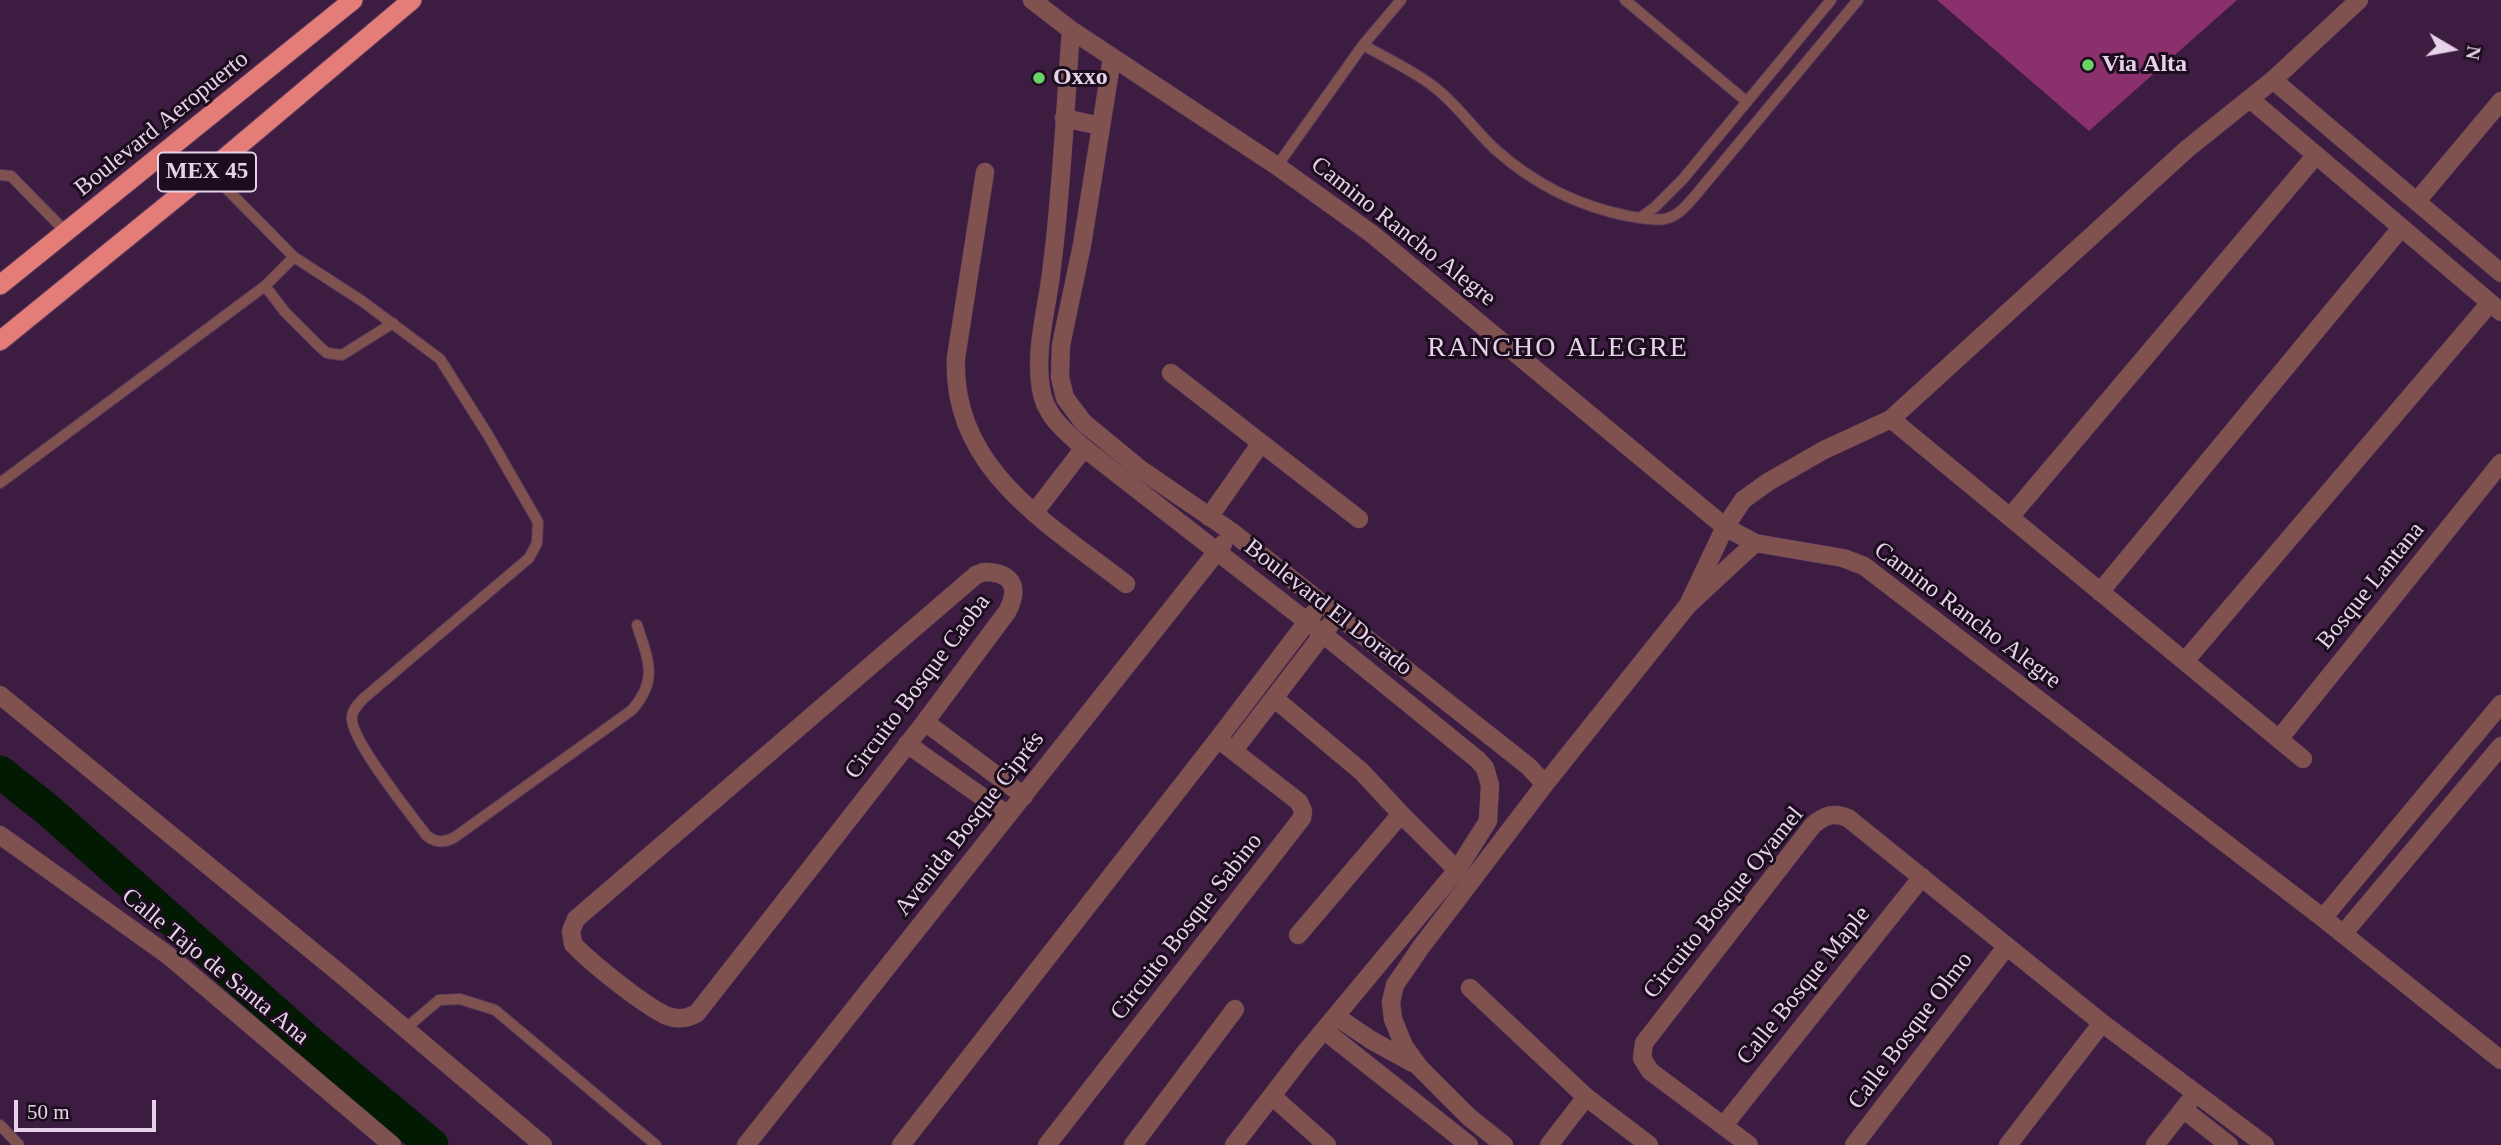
<!DOCTYPE html>
<html>
<head>
<meta charset="utf-8">
<style>
  body { margin:0 }
  #map { position:relative; width:2501px; height:1145px; overflow:hidden; background:#3c1c40; font-family:Georgia,serif }
  canvas { display:block }
  .north { position:absolute; left:2417px; top:14px; width:70px; height:70px; -webkit-text-stroke:5px #1b0d1d; paint-order:stroke; rotate:100deg; font-size:19px; font-weight:700; line-height:28px; text-align:center; color:#e7d3e9 }
  .north::after { content:''; display:block; margin:auto; width:24px; height:32px; background:#e7d3e9; clip-path:polygon(50% 0,100% 100%,50% 72%,0 100%) }
  .scale { position:absolute; left:14px; top:1100px; width:142px; height:32px; box-sizing:border-box; border:4px solid #e7d3e9; border-top:0; padding-left:9px; font-size:21px; line-height:24px; white-space:nowrap; color:#e7d3e9; -webkit-text-stroke:5px #1b0d1d; paint-order:stroke }
</style>
</head>
<body>
<div id="map">
<canvas width="2501" height="1145"></canvas>
<div class="north">N</div>
<div class="scale">50 m</div>
</div>
<script>
const context = document.querySelector('canvas').getContext('2d');
context.lineJoin = 'round';
function strokePath(path, color, width, dash) {
  context.strokeStyle = color;
  context.lineWidth = width;
  context.lineCap = dash ? 'butt' : 'round';
  context.setLineDash(dash || []);
  context.stroke(path);
}
function fillPath(path, color) {
  context.fillStyle = color;
  context.fill(path, 'evenodd');
}
function write(font, color, halo, rows, align = 'center') {
  context.font = font + ' Georgia,serif';
  context.lineWidth = 6;
  context.setLineDash([]);
  context.textBaseline = 'middle';
  context.strokeStyle = halo;
  context.fillStyle = color;
  for (const [text, x, y, turn = 0] of rows) {
    context.save();
    context.translate(x, y);
    context.rotate((+turn || 0) * Math.PI / 180);
    context.textAlign = isNaN(turn) ? turn : align;
    if (halo) context.strokeText(text, 0, 0);
    context.fillText(text, 0, 0);
    context.restore();
  }
}
strokePath(new Path2D(`
  M0,772L48,810L316,1048L432,1145`), '#021902', 33);
fillPath(new Path2D(`
  M1937,0H2237L2089,131Z`), '#8a306c');
const service = new Path2D(`
  M1625,0L1746,101
  M1363,45L1401,0
  M1277,166L1363,45C1386,58 1412,70 1433,86C1457,104 1474,130 1496,150C1534,184 1578,206 1628,216C1640,218 1653,221 1665,219C1678,216 1686,206 1694,197L1858,0
  M209,171L294,257L362,301L440,359L488,435L538,522L537,543L529,558L364,698C359,703 353,709 352,716C348,737 412,816 427,836C436,843 445,843 455,837L632,710C659,679 648,660 637,625
  M0,175L11,176L66,232
  M1640,218L1655,207L1683,179L1831,0
  M294,257L265,286L285,312L320,347L327,353L342,355L393,323
  M0,483L265,286
  M405,1029L439,1000L460,999L495,1010L656,1145
  M0,1125L19,1145`);
const minor = new Path2D(`
  M1071,30C1065,109 1062,188 1052,266C1048,306 1034,349 1041,389C1045,416 1065,431 1084,448L1323,634L1478,760L1485,768L1490,785L1488,821L1457,870L1304,1054L1234,1145
  M1112,58L1082,245L1061,345L1060,377L1065,398L1083,422L1140,469L1232,532L1528,766L1545,784
  M2273,80L2359,0
  M2250,99L2501,312
  M1064,118L1100,126
  M985,172L956,358C951,469 1049,524 1126,584
  M2417,201L2501,101
  M1171,373L1359,519
  M1891,419L2303,759
  M1034,513L1084,448
  M1209,517L1261,443
  M2010,517L2316,155
  M984,572C1013,572 1020,588 1007,612L925,722L697,1013C687,1019 676,1020 665,1015C641,1003 591,963 573,944L571,931L576,919L976,575Z
  M2100,592L2401,228
  M1688,605L1725,527L1743,500L1768,482L1824,450L1891,419L2187,149L2273,80L2501,273
  M2185,661L2490,303
  M1274,698L1362,772L1401,814L1457,870
  M925,722L1024,796
  M2279,739L2501,463
  M907,744L1008,815
  M1234,750L1330,625
  M2323,918L2501,704
  M2343,934L2501,746
  M1298,935L1401,814
  M1470,988L1586,1097L1649,1145
  M1337,1017L1371,1040L1413,1063
  M1325,1031L1469,1145
  M1272,1096L1327,1145
  M2183,1109L2229,1145
  M1724,1125L1922,877
  M746,1145L1223,544
  M901,1145L1218,739L1313,614
  M1047,1145L1302,818L1303,811L1299,802L1218,739
  M1133,1145L1235,1009
  M1504,1145L1469,1117L1419,1067L1404,1046L1393,1019L1391,1002L1395,985L1421,947L1545,784L1688,605L1755,543
  M1549,1145L1586,1097
  M1749,1145L1650,1071L1642,1058L1644,1043L1813,825C1825,815 1834,812 1848,818L2102,1023L2265,1145
  M1854,1145L2007,946
  M2008,1145L2102,1023
  M2155,1145L2196,1093`);
const tertiary = new Path2D(`
  M1032,0L1071,30L1277,166L1372,234L1725,527L1755,543L1843,558L1864,566L2323,918L2501,1060
  M0,695L343,976L543,1145
  M0,835L169,956L392,1145`);
const trunk = new Path2D(`
  M0,285L353,0
  M0,341L209,171L412,0`);
strokePath(service, '#57395b', 12);
strokePath(minor, '#57395b', 19);
strokePath(tertiary, '#57395b', 19);
strokePath(trunk, '#57395b', 21);
strokePath(service, '#80524f', 10);
strokePath(minor, '#80524f', 18);
strokePath(tertiary, '#80524f', 18);
strokePath(trunk, '#e47c78', 19);
for (const [x, y, r, color] of [
  [2088,65,7,"#69d465"],
  [1039,78,7,"#69d465"]
]) {
  const dot = new Path2D();
  dot.arc(x, y, r, 0, 2 * Math.PI);
  context.fillStyle = color;
  context.fill(dot);
  strokePath(dot, '#1b0d1d', 2.5);
}
for (const [x, y, w] of [
  [207,172,98]
]) {
  const box = new Path2D();
  box.roundRect(x - w / 2, y - 19.5, w, 39, 5);
  context.fillStyle = '#1b0d1d';
  context.fill(box);
  strokePath(box, '#e7d3e9', 2);
}
write('bold 23px', '#e7d3e9', null, [
  ["MEX 45",207,172]
]);
write('bold 24px', '#e7d3e9', '#1b0d1d', [
  ["Via Alta",2102,65],
  ["Oxxo",1053,78]
], 'left');
write('24px', '#e7d3e9', '#1b0d1d', [
  ["Boulevard Aeropuerto",162,124,-39],
  ["Camino Rancho Alegre",1403,232,38],
  ["Bosque Lantana",2371,586,-51],
  ["Boulevard El Dorado",1328,608,38],
  ["Camino Rancho Alegre",1967,616,37],
  ["Circuito Bosque Caoba",918,687,-53],
  ["Avenida Bosque Ciprés",970,824,-52],
  ["Circuito Bosque Oyamel",1724,903,-51],
  ["Circuito Bosque Sabino",1187,927,-52],
  ["Calle Tajo de Santa Ana",215,967,39],
  ["Calle Bosque Maple",1804,986,-51],
  ["Calle Bosque Olmo",1911,1031,-53]
]);
context.letterSpacing = '2px';
write('28px', '#e7d3e9', '#1b0d1d', [
  ["RANCHO ALEGRE",1558,349]
]);
context.letterSpacing = '0px';
</script>
</body>
</html>
